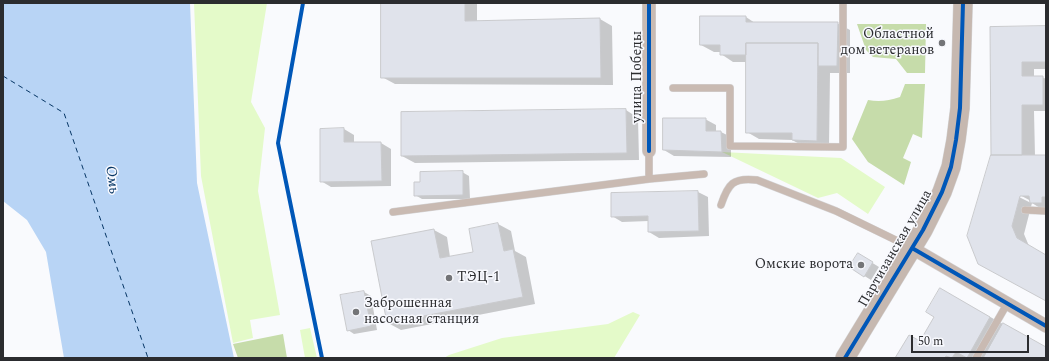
<!DOCTYPE html>
<html>
<head>
<meta charset="utf-8">
<style>
  body { margin:0 }
  #map { position:relative; width:1049px; height:361px; overflow:hidden; background:#f9fafd; font-family:Spectral,serif }
  canvas { display:block }
  .frame { position:absolute; inset:0; border:4px solid #2b2c2f; pointer-events:none }
  .scale { position:absolute; left:911px; top:335px; width:118px; height:18px; box-sizing:border-box; border:2px solid #2b2c2f; border-top:0; padding-left:5px; font-size:12px; line-height:14px; white-space:nowrap; color:#2b2c2f; -webkit-text-stroke:3px #f8f9fe; paint-order:stroke }
</style>
</head>
<body>
<div id="map">
<canvas width="1049" height="361"></canvas>
<div class="frame"></div>
<div class="scale">50 m</div>
</div>
<script>
const context = document.querySelector('canvas').getContext('2d');
context.lineJoin = 'round';
function fillPath(path, color) {
  context.fillStyle = color;
  context.fill(path, 'evenodd');
}
function strokePath(path, color, width, dash) {
  context.strokeStyle = color;
  context.lineWidth = width;
  context.lineCap = dash ? 'butt' : 'round';
  context.setLineDash(dash || []);
  context.stroke(path);
}
function write(font, color, halo, rows, align = 'center') {
  context.font = font + ' Spectral,serif';
  context.lineWidth = 3;
  context.setLineDash([]);
  context.textBaseline = 'middle';
  context.strokeStyle = halo;
  context.fillStyle = color;
  for (const [text, x, y, turn = 0] of rows) {
    context.save();
    context.translate(x, y);
    context.rotate((+turn || 0) * Math.PI / 180);
    context.textAlign = isNaN(turn) ? turn : align;
    if (halo) context.strokeText(text, 0, 0);
    context.fillText(text, 0, 0);
    context.restore();
  }
}
fillPath(new Path2D(`
  M194,3H267L251,102L265,128L258,191L280,315L250,320L253,338L233,343L201,176Z
  M722,152L841,158L885,187L868,214L837,193L818,198Z
  M633,312L640,315L614,358H444L449,355L502,338L608,324Z
  M310,328L317,358H305L300,330Z`), '#e4fac9');
fillPath(new Path2D(`
  M857,24H926L925,73H907L896,59L873,57L866,50Z
  M905,84H925L922,138L913,134L903,158L911,162L904,185L868,162L852,139L868,100C879,102 888,101 900,97Z
  M283,334L287,358H238L233,344Z`), '#c6dcaa');
fillPath(new Path2D(`
  M3,3H190L197,183L234,358H64L46,252L27,220L3,201Z`), '#b8d4f5');
fillPath(new Path2D(`
  M382,3H477V22L600,19L612,26L613,85L395,84L382,77Z
  M746,17L755,23H837L850,30V73H830L829,147H805L792,140L759,139L747,132V62H733L721,54V52H714L701,45Z
  M1046,27V69H1034V77H1042L1046,79V111H1034L1035,156H1046V210H1043L1032,203L1024,234L1029,246L1046,256V301L979,263L992,156L991,28ZM1016,193L1031,201V203L1015,195Z
  M626,110L638,118L639,160L415,163L402,156Z
  M705,119L716,125V132H721L731,137V157L674,156L664,150Z
  M344,129L354,135V143H381L391,149V186L331,187L321,181Z
  M462,172L469,176L470,199H422L415,195L421,183Z
  M698,192L708,197L709,236L659,238L649,232V221L622,222L612,216Z
  M498,224L511,231L515,251L526,257L535,304L401,330L388,323L434,230L447,237L450,257L474,253L470,229Z
  M858,254L879,267L871,280L850,267Z
  M940,289L1046,348V358H988L985,356L984,358H897L921,343L936,316Z
  M364,292L371,296L377,330L354,334L348,330Z`), '#0003');
strokePath(new Path2D(`
  M3,76L64,113L148,358`), '#063665', 1, [5, 4]);
const building = new Path2D(`
  M381,3H465V21L600,18L601,78H381Z
  M700,16H746V22H838L837,66H818V43H746V55H720V45H700Z
  M1046,26V62H1022V76H1043V105H1022V155H991L990,27Z
  M746,43H818L817,141L792,140V133H746Z
  M626,109L627,153L401,156V112Z
  M663,118H706V131H721L722,152L663,150Z
  M344,128V142H381L382,181L320,182V129Z
  M991,155H1046V197H1042V203H1030L1029,196H1020L1012,226L1017,238L1046,255V301L978,264L967,236Z
  M463,171V195L414,196V182H420V172Z
  M698,191L699,231L648,232V216L611,217V193Z
  M498,223L504,251L513,249L523,297L387,323L371,241L434,229L440,258L473,252L469,229Z
  M858,253L873,262L864,277L849,267Z
  M940,288L990,317L967,358L956,352L952,358L946,356L945,358H895L909,335L920,341L934,317L926,312Z
  M364,291L371,326L347,331L340,295Z
  M1003,323L1046,347V358H986L984,357Z`);
fillPath(building, '#e0e3eb');
strokePath(building, '#c9cacd', 1);
const lane = new Path2D(`
  M673,88H730V146L843,147V3
  M649,179V151
  M721,205C728,184 733,177 757,180L836,211L912,248
  M1025,210L1046,211
  M393,212L649,179L704,174
  M976,358L1007,304`);
const street = new Path2D(`
  M649,151V3
  M912,248L1046,326`);
const secondary = new Path2D(`
  M845,358L923,230L942,192L951,167L956,140L960,108L963,3`);
strokePath(lane, '#d5d5d7', 8);
strokePath(street, '#d5d5d7', 14);
strokePath(secondary, '#d5d5d7', 20);
strokePath(lane, '#c9bab2', 7);
strokePath(street, '#c9bab2', 13);
strokePath(secondary, '#c6b8b0', 19);
strokePath(new Path2D(`
  M303,3L278,143L322,358
  M649,151V3
  M912,248L1046,326
  M845,358L923,230L942,192L951,167L956,140L960,108L963,3`), '#0057b8', 4);
for (const [x, y, r, color] of [
  [942,43,4,"#737477"],
  [861,265,4,"#737477"],
  [449,278,4,"#737477"],
  [356,312,4,"#737477"]
]) {
  const dot = new Path2D();
  dot.arc(x, y, r, 0, 2 * Math.PI);
  context.fillStyle = color;
  context.fill(dot);
  strokePath(dot, '#f8f9fe', 1.5);
}
write('14px', '#2b2c2f', '#f8f9fe', [
  ["Областной",934,35],
  ["дом ветеранов",934,51],
  ["Омские ворота",853,265],
  ["ТЭЦ-1",457,278,"left"],
  ["Заброшенная",364,304,"left"],
  ["насосная станция",364,320,"left"]
], 'right');
write('14px', '#2b2c2f', '#f8f9fe', [
  ["улица Победы",638,77,-90],
  ["Партизанская улица",896,249,-60]
]);
write('italic 15px', '#063665', '#f8f9fe', [
  ["Омь",111,180,82]
]);
</script>
</body>
</html>
